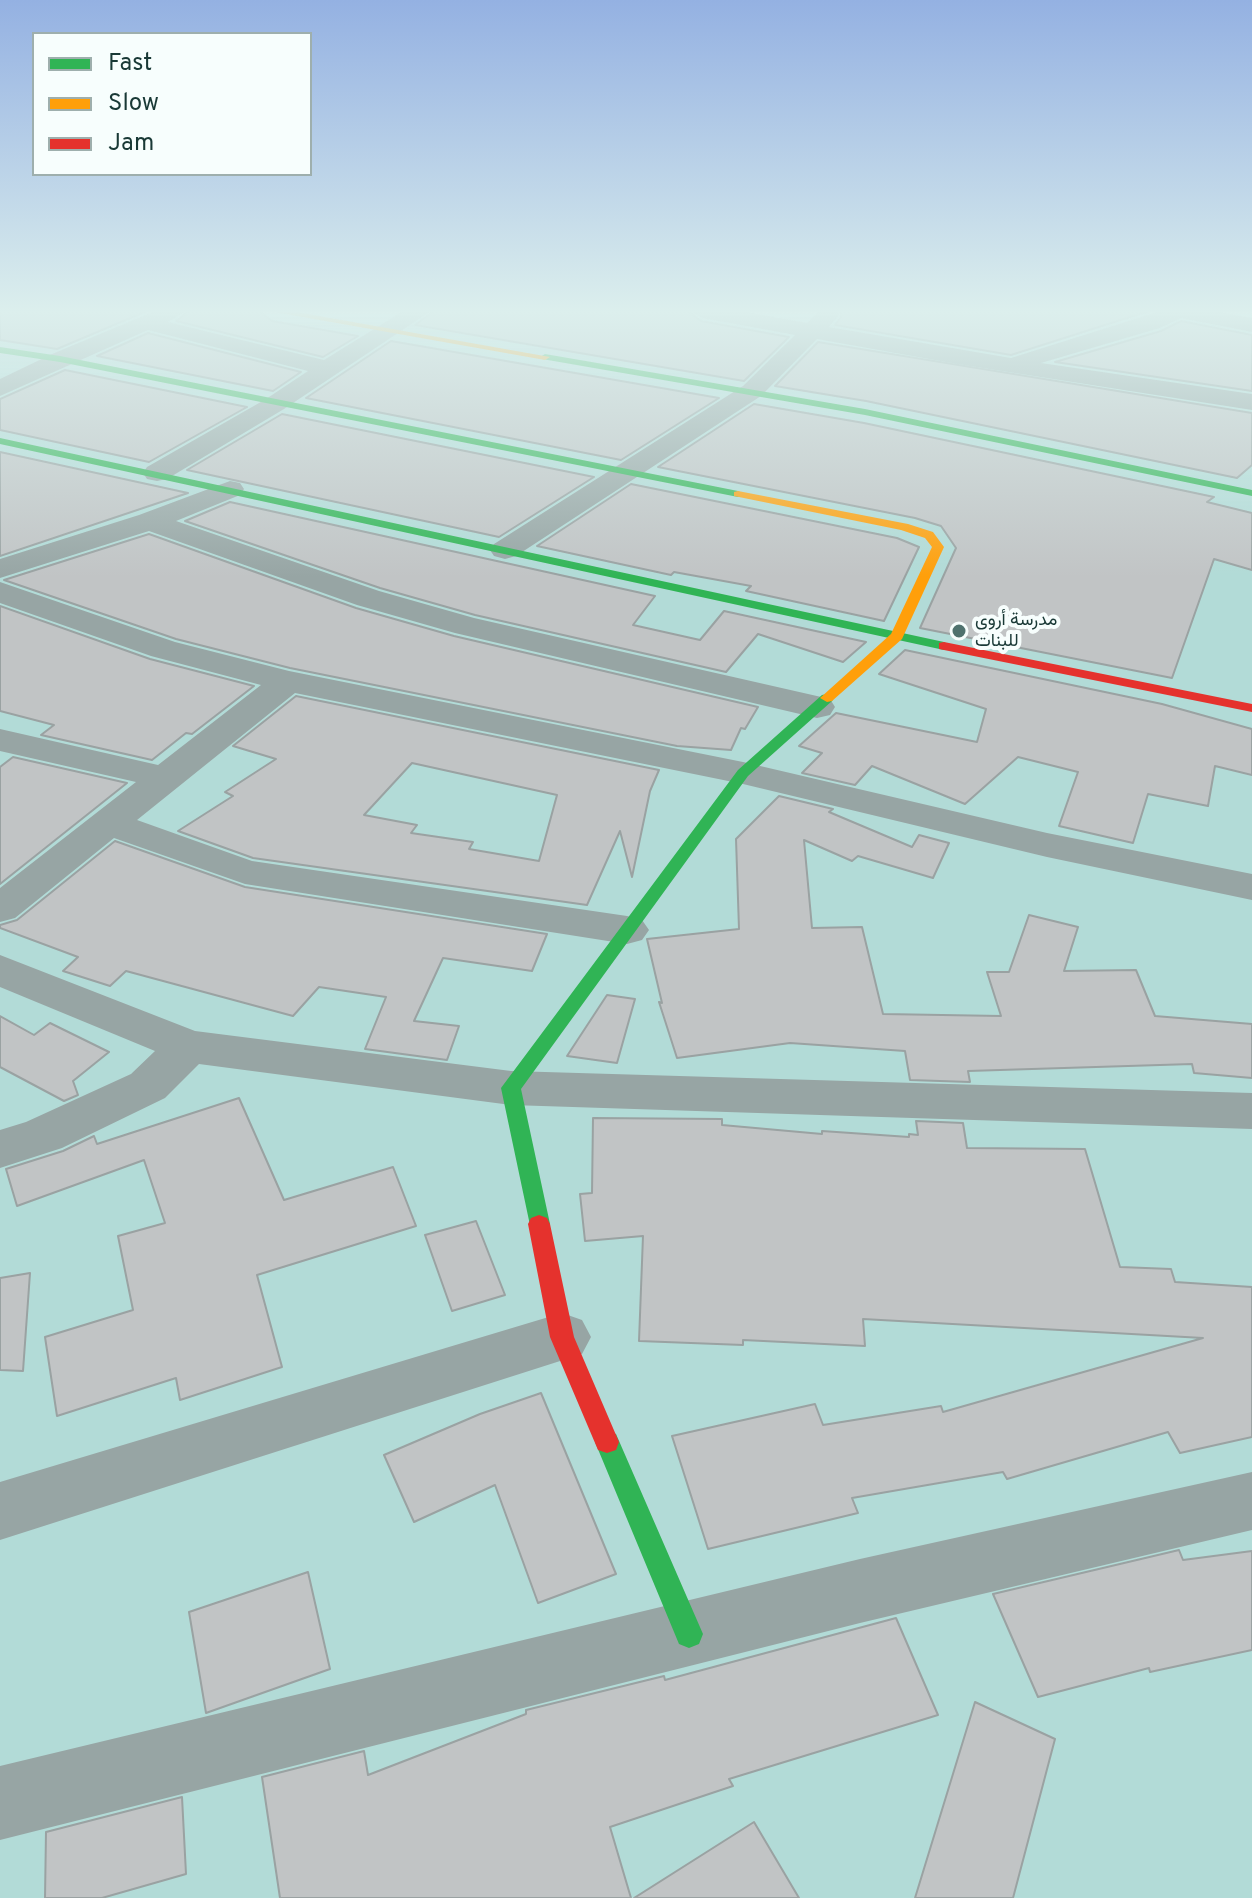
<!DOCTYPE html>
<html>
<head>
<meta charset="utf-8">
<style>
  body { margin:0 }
  #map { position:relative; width:1252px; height:1898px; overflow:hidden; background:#b2dbd7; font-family:Overpass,sans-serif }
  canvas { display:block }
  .legend { position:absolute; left:32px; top:32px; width:280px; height:144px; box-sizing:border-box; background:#f7fefd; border:2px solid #9eafad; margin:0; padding:10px 14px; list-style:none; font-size:24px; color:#193936 }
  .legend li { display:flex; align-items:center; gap:16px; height:40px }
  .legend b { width:40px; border:2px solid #9eafad }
</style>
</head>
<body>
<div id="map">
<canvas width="1252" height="1898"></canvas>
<ul class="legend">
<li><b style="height:10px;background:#30b455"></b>Fast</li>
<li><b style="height:10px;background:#ff9f0a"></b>Slow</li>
<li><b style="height:10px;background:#e5322d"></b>Jam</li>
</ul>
</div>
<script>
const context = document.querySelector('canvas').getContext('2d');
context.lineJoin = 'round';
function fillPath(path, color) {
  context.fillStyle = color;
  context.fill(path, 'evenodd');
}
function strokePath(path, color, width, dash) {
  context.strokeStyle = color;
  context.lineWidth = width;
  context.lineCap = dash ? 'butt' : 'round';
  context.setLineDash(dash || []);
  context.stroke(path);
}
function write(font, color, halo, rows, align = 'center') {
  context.font = font + ' Overpass,Vazirmatn,sans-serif';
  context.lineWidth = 8;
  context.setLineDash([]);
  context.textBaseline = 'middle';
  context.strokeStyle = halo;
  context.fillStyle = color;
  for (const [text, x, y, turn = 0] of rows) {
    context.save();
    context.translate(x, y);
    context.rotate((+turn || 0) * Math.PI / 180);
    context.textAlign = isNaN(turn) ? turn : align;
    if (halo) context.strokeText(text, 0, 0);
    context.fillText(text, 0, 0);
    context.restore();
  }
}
const building = new Path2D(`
  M0,311H147L57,349L0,340Z
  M189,311H259L272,321L358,336L323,357L176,321Z
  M434,311H688L701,321L789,337L744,381L415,325Z
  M840,311H1149L1011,355L835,325L841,317Z
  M1181,321L1252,335V391L1055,362L1161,331Z
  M148,333L301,372L273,391L97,356Z
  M391,341L719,398L621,460L306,398Z
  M818,342L1252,413V465L1237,478L866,401L775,386Z
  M65,370L247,407L149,462L0,430V399Z
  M754,404L864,423L1214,497L1207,502L1252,513V570L1214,559L1172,678L920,628L956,548L941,526L915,518L658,467Z
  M282,414L594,477L499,537L187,470Z
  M0,452L188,493L0,556Z
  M631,484L897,538L919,547L884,621L746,591L751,586L674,572L671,575L537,546Z
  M230,502L655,596L633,625L700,640L724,611L866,642L843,662L758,634L726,672L475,615L380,588L185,521Z
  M149,534L356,608L454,636L758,707L745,729L741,728L731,750L677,746L290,668L176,639L4,580Z
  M0,606L150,659L254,686L192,734L186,733L152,760L41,735L54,725L0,711Z
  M905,650L1162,704L1252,729V775L1215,766L1208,806L1148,794L1133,843L1059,826L1078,772L1018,757L965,804L872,766L855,785L802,773L822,753L799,746L836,713L977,742L986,709L879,674Z
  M296,696L659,770L650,791L632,877L620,831L587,905L253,858L178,831L233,796L225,792L276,759L233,746ZM412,763L557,795L539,861L469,849L473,842L411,833L417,825L364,815Z
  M13,757L127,783L0,884V767Z
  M779,796L833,809L829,812L912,847L919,835L949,843L933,878L858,856L852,861L804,840L812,928L862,927L883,1014L1001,1016L987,972H1009L1029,915L1078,927L1064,971L1136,970L1155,1016L1252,1024V1078L1194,1073L1192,1064L968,1071L970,1082L910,1080L905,1051L790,1043L677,1058L659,1002L662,1003L647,939L739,929L736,839Z
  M115,841L245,887L547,934L532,971L443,958L414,1021L459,1026L447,1060L365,1049L386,997L319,987L293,1016L126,971L110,986L63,971L78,957L0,928V925L17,920Z
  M607,995L635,999L617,1063L567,1056Z
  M0,1016L34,1035L50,1023L109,1052L73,1081L78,1095L64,1101L0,1067Z
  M239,1098L284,1200L393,1167L416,1226L257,1275L282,1367L180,1400L176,1378L57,1416L45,1337L133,1310L118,1236L165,1223L144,1160L17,1206L6,1169L63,1151L94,1136L97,1144Z
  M593,1118L722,1119V1125L822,1134V1131L909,1137V1134L918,1135L916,1121L963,1123L967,1148L1085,1149L1120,1267L1171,1269L1175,1282L1252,1287V1437L1180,1453L1168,1432L1007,1479L1003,1472L852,1498L858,1513L708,1549L672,1436L815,1404L823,1425L941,1406L943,1412L1203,1338L863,1319L865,1346L743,1340V1345L639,1341L643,1236L585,1241L580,1194L592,1193Z
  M476,1221L505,1295L452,1311L425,1235Z
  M30,1273L23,1371L0,1370V1278Z
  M541,1393L616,1574L538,1603L495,1485L414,1522L384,1455L480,1414Z
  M1179,1550L1183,1560L1252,1551V1650L1150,1672L1149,1668L1038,1697L993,1594Z
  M308,1572L330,1669L206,1713L189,1612Z
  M896,1618L938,1715L729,1779L733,1786L610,1827L631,1898H280L262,1777L364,1751L368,1775L526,1714V1710L664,1676L665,1680Z
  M975,1702L1055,1739L1013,1898H915Z
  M182,1797L186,1874L102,1898H45L46,1832Z
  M754,1822L799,1898H634Z`);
fillPath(building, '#c1c4c5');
strokePath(building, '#9aa2a2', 2);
fillPath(new Path2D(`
  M155,311H186L168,322L324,360L403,311H431L284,409L167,479L157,481L147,479L143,473L147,467L266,399L308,371L148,330L0,396V379L52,354Z
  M691,311H741L807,323L819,311H837L839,315L829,327L1011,358L1160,311H1214L1252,318V332L1181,318L1160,328L1041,363L1252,394V410L957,364L817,339L761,396L516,556L505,559L494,556L490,550L494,544L743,386L795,335L702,318Z
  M230,481L240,483L244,489L240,495L176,521L379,591L474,618L830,699L835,707L830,715L817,718L455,633L357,605L149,531L0,578V559L139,515Z
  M0,582L175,642L289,671L743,762L1047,833L1252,874V900L1047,857L743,784L295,693L137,820L252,861L627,916L642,920L649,930L642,940L627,944L245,884L114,838L15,918L0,922V888L136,782L0,751V729L158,765L261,685L151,656L0,603Z
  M0,955L195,1031L511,1071L1252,1093V1129L511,1105L199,1064L165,1098L62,1148L0,1168V1130L26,1122L131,1074L155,1051L0,987Z
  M562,1313L582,1320L591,1337L582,1354L0,1540V1482Z
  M1252,1472V1530L860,1623L0,1840V1766L860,1559Z`), '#97a5a4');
fillPath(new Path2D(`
  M0,347L60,356L738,491L744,494L738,497L60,362L0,353Z
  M545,354L865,409L1252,490V496L865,415L542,359L540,357Z
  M0,438L944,642L951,646L944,650L0,444Z
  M827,694L834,698L832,701L748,776L521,1089L550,1224L547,1230L539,1233L531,1230L501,1088L738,770L822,695Z
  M607,1431L616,1434L703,1634L699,1644L689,1648L679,1644L595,1442L598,1434Z`), '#30b455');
fillPath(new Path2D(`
  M269,311H291L550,357L545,360Z
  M738,491L908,524L933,532L944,547L902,639L832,701L827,702L820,698L891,634L932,547L925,538L901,530L734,496V492Z`), '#ff9f0a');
fillPath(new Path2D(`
  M944,642L1252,704V712L939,649V643Z
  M539,1215L547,1218L550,1224L574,1337L619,1442L616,1450L607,1453L598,1450L550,1337L528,1224L531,1218Z`), '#e5322d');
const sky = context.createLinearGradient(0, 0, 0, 577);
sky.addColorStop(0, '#94b1e2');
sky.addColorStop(0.54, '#dcefed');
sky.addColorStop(1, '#dcefed00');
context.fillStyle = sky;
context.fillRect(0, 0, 1252, 577);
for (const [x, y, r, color] of [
  [959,631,8,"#4f726e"]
]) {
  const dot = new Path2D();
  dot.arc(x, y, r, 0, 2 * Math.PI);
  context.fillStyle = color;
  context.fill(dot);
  strokePath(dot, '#f7fefd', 3);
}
write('18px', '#193936', '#f7fefd', [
  ["مدرسة أروى",975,621],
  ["للبنات",975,642]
], 'left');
</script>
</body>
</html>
